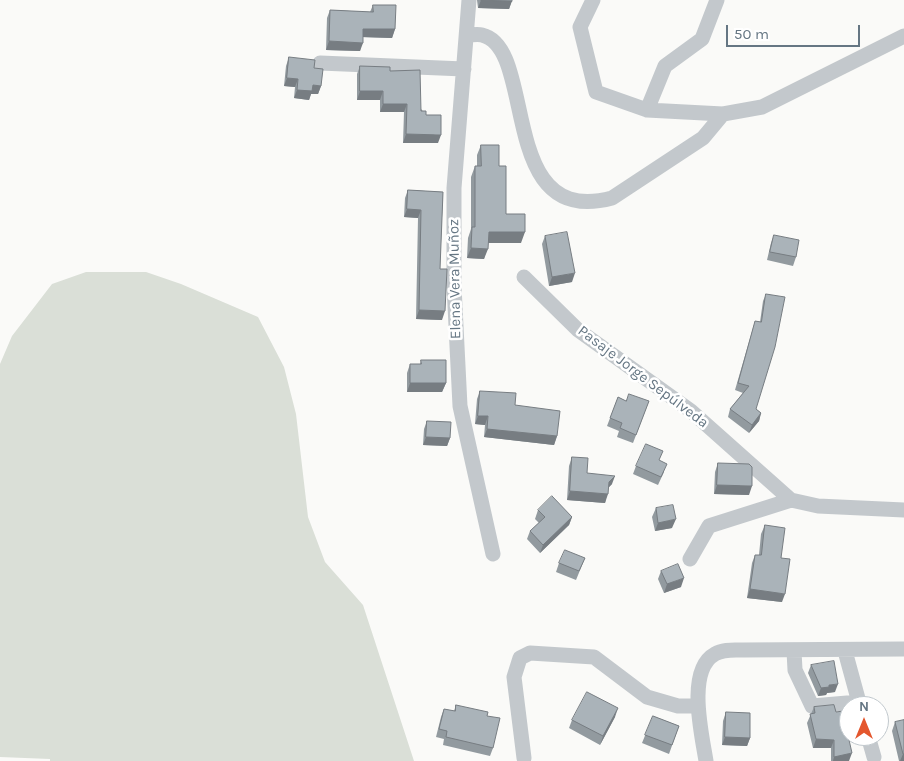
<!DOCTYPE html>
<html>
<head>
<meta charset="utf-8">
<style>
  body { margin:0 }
  #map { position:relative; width:904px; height:761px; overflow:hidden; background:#fafaf8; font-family:Karla,sans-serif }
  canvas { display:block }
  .north { position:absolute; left:839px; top:696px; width:50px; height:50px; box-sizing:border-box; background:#fff; border:1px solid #c1c8cd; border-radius:50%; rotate:0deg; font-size:14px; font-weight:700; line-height:20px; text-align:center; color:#657683 }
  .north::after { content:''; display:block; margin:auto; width:18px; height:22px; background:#e4572e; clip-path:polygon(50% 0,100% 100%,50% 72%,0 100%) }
  .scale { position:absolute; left:726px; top:25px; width:134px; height:22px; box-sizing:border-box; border:2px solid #657683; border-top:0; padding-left:6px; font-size:15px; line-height:18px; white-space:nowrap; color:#657683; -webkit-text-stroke:4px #fff; paint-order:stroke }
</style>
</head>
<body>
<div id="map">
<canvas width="904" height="761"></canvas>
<div class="north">N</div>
<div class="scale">50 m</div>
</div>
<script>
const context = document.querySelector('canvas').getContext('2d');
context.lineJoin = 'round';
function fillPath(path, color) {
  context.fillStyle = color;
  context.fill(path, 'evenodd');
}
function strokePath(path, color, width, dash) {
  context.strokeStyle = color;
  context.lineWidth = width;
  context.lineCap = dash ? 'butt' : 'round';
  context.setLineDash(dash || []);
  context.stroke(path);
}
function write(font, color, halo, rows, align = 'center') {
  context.font = font + ' Karla,sans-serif';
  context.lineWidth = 5;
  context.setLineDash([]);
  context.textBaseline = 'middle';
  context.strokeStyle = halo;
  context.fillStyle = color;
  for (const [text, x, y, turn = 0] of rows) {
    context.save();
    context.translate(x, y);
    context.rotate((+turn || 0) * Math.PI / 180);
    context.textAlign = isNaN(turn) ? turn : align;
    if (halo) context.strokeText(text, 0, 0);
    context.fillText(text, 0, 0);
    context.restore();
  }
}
fillPath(new Path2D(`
  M86,272H146L181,284L258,317L284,367L296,414L308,517L325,562L363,605L414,761H50V759L0,757V364L12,336L52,284Z`), '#dadfd7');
strokePath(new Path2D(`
  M469,0L454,188V286L460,406L493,554
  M593,0L580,27L596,92L647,110L723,114
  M467,35C472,35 478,34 482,35C538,48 496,229 612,198L703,138L723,114L762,107L904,36
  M320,63L464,69
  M647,110L665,66L702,39L717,0
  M524,277L578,330L691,411L791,500L818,506L904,510
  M690,559L709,526L791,500
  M794,651L795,670L812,706L859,702
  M845,651L860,706
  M868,736L874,757
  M524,758L514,677L520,658L530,653L594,657L647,697L678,706H698
  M706,761C702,735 686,670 715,654C723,649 733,650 742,650L904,649`), '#c3c8cc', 15);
fillPath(new Path2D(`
  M477,0H512L509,9L478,8Z
  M373,5L395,29L392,38L363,37L360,51L326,50L327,18L330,10L370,12Z
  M289,57L314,68L321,86L318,94H311L309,100L294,98L295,87L284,86L286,66Z
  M360,66L390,71L426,115L438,143H403L404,112H380V100H357V74Z
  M481,145L499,166L506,214L521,243H488L484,259L467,258L468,238L471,229V177L475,166H477V155Z
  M408,190L443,192L440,269L442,320L416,319L418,218L404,217L405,198Z
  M774,235L796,257L793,266L767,260L771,243Z
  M545,236L572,282L549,286L542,244Z
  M766,294L756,409L761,413L759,421L749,433L728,417L730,409L743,393L735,390L753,328L755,321L760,322L763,301Z
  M421,360L446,383L442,392H407V373L410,364H420Z
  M480,391L515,405L557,436L554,445L484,437L485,425L475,424L477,399Z
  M618,397L626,401H649L633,443L617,437L619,431L607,426Z
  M427,421L450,438L447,446L423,445L424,429Z
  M572,457L587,473L612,484L608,488L605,503L567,500L569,466Z
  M659,460L664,472L658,485L633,474L636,466Z
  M718,463L749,495L714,494L715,472Z
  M656,508L672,528L655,531L652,517Z
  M538,510L572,517L569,525L540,553L527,539L530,531L539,523L535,519Z
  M765,525L781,558L782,602L747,598L752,563L755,555H759L761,534Z
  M585,558L576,580L556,572L559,563Z
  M661,571L681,587L664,593L658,579Z
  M811,665L835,692L827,693L826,695L818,696L808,673Z
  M456,705L487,716L493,748L490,756L443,745L444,739L436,737L441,717L444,709L454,711Z
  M814,707L849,716V733L848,735L849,761H831V748H813L807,723Z
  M726,712L750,738L747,746L722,745L723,721Z
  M653,716L679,726L669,754L642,743Z
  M615,717L600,745L569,728L572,720Z
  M904,720V761H899L892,731L895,722Z`), '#929a9f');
fillPath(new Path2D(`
  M481,0L512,1L509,9L478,8Z
  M363,29H395L392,38L360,37Z
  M329,41L363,43L360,51L326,50Z
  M287,78L298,79L295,87L284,86Z
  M313,85L321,86L318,94H311L309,100L294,98L297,90Z
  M360,91H383L380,100H357Z
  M383,104H407L404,112H380Z
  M406,134L441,135L438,143H403Z
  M407,209L421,210L418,218L404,217Z
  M489,232H525L521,243H485Z
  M471,248L488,249L484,259L467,258Z
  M575,273L572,282L549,286L552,277Z
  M419,310L445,311L442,320L416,319Z
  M410,383H446L442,392H407Z
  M761,413L759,421L749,433L752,425Z
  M478,416H488L485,425L475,424Z
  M487,429L557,436L554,445L484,437Z
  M426,437L450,438L447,446L423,445Z
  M615,476L612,484L606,490L609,482Z
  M717,485L752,486L749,495L714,494Z
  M570,491L608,494L605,503L567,500Z
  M572,517L569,525L540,553L543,545Z
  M676,519L672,528L655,531L658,523Z
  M684,578L681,587L664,593L667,584Z
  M750,589L785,594L782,602L747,598Z
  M838,684L835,692L827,693L826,695L818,696L821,688L829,685Z
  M618,708L615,717L600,745L603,736Z
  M725,737L750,738L747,746L722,745Z
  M816,739L834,740L831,748H813Z
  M852,753L849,761H833L834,757Z
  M903,754H904V761H900Z`), '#777d82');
const building = new Path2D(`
  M481,0H512V1Z
  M373,5H396L395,29H363V43L329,41L330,10L373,12Z
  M289,57L315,60L314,68L323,69L321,86L313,85L312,91L297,90L298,79L287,78Z
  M360,66L390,67V71L420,70L421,111H426V115H441V135L406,134L407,104H383V91H360Z
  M481,145H499V166H506V214H525V232H489L488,249L471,248L472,227H475V166H481Z
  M408,190L443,192L440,269H447L445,311L419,310L421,210L407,209Z
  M567,232L575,273L552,277L545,236Z
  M774,235L799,240L796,257L770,252Z
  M766,294L785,297L775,347L756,409L761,413L752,425L730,409L749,386L738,383L755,321L761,322Z
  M421,360H446V383H410V364H421Z
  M480,391L516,393L515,405L560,411L557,436L487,429L488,416H478Z
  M629,394L649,401L636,435L620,428L622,423L610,418L618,397L626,401Z
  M427,421L451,422L450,438L426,437Z
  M646,444L663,451L659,460L667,464L661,477L636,466Z
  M572,457L588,458L587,473L615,476L609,482L608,494L570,491Z
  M718,463L749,464L752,467V486L717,485Z
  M552,496L572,517L543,545L530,531L545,517L538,510Z
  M673,505L676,519L658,523L656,508Z
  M765,525L785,528L781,558L790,559L785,594L750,589L755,555H761Z
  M565,550L585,558L579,571L559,563Z
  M678,564L684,578L667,584L661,571Z
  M834,661L838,684L829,685V687L821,688L811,665Z
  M587,692L618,708L603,736L572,720Z
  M456,705L488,712L487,716L500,718L493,748L446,737L447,731L439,729L444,709L455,711Z
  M834,705L836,712L843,711L849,716V728L847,731L852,753L834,757V740L816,739L810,714L815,713L814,707Z
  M726,712L750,713V738L725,737Z
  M653,716L679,726L672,745L645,735Z
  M904,720V754H903L895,722Z`);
fillPath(building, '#aab3b9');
strokePath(building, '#777d82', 1);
write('15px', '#657683', '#fff', [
  ["Elena Vera Muñoz",455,279,-91],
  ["Pasaje Jorge Sepúlveda",643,377,37]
]);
</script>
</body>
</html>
